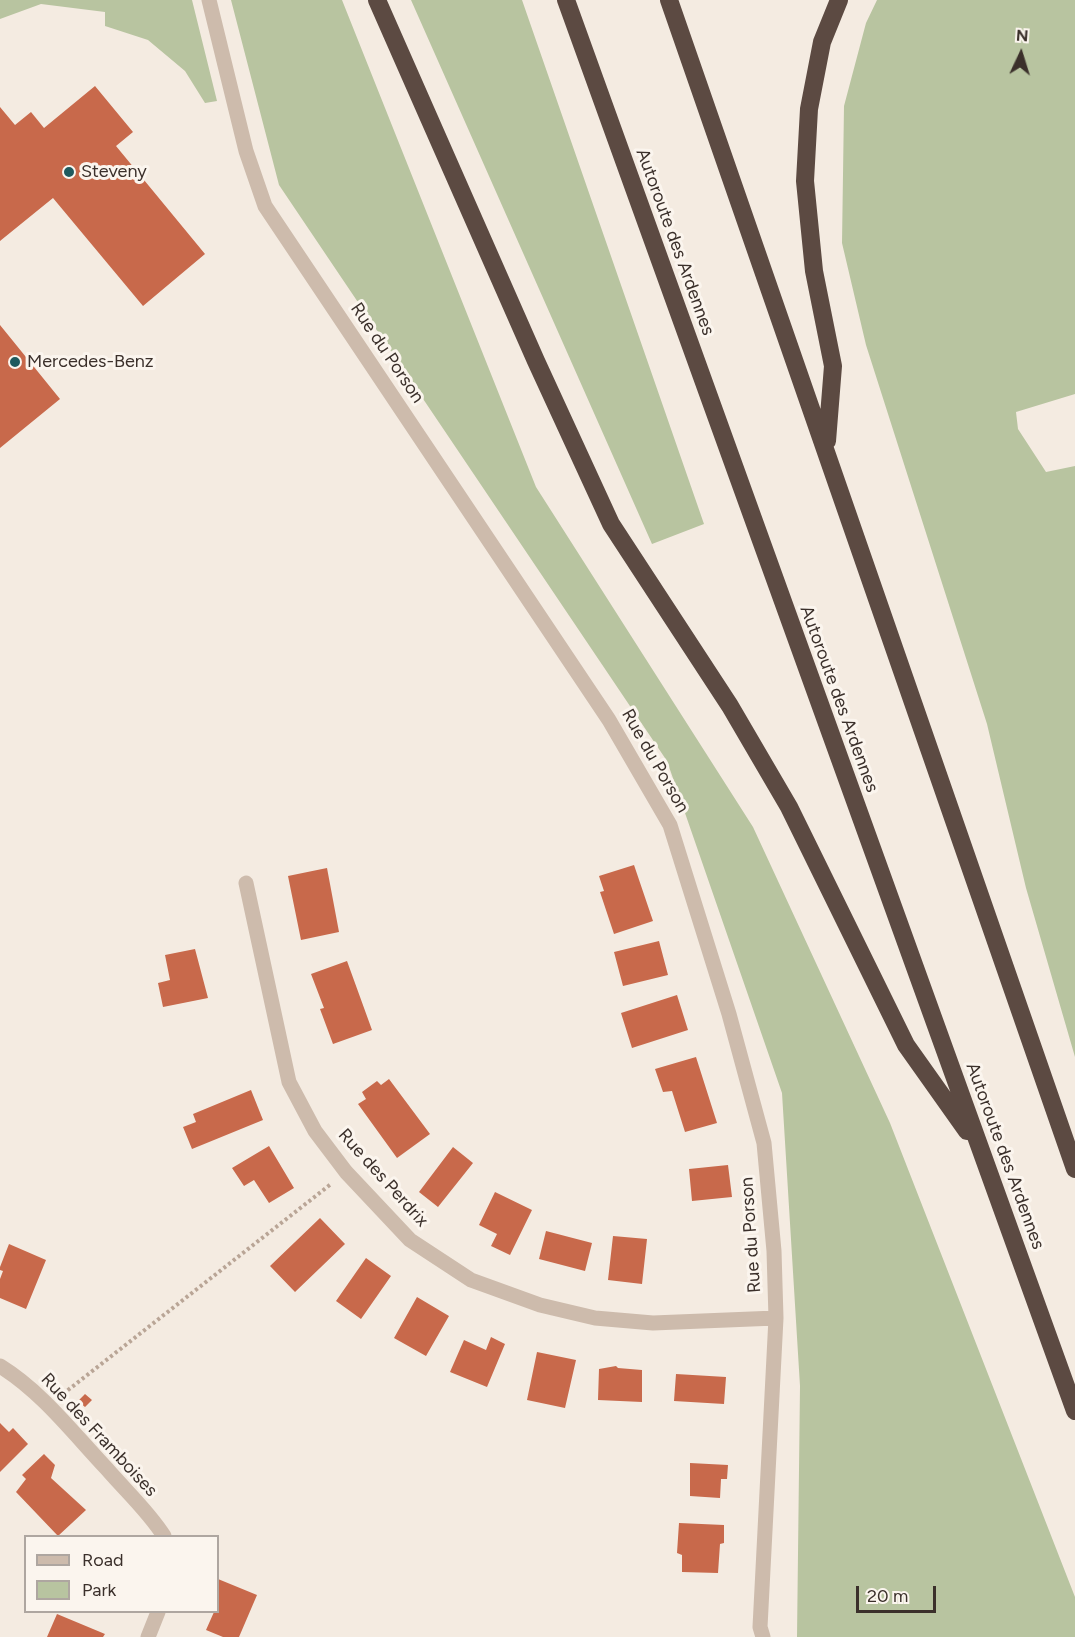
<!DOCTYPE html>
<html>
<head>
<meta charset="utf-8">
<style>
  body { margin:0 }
  #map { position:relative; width:1075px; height:1637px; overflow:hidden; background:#f4ebe1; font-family:Figtree,sans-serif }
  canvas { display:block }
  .legend { position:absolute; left:24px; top:1535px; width:195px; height:78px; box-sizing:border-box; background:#fbf5ee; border:2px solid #aea6a0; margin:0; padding:8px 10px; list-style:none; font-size:18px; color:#3b302b }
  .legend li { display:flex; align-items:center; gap:12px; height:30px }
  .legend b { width:30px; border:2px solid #aea6a0 }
  .north { position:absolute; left:991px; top:24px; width:60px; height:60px; -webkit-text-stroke:4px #fbf5ee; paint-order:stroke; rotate:4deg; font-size:16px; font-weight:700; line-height:24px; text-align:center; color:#3b302b }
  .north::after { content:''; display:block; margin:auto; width:21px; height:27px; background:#3b302b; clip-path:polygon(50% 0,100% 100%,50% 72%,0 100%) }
  .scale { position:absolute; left:856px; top:1586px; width:80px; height:27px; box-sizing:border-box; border:3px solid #3b302b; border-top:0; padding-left:8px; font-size:18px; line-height:21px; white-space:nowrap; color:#3b302b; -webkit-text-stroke:4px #fbf5ee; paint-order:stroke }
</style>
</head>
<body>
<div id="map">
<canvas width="1075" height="1637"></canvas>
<ul class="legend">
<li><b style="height:8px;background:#cdbbac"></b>Road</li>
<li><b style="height:16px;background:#b8c4a0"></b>Park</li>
</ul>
<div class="north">N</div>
<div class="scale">20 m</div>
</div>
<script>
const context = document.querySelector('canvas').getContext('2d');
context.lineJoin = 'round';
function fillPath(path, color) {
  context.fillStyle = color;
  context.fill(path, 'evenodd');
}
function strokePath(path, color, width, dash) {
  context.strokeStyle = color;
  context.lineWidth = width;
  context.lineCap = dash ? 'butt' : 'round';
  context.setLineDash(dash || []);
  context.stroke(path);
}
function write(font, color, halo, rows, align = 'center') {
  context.font = font + ' Figtree,sans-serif';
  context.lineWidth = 6;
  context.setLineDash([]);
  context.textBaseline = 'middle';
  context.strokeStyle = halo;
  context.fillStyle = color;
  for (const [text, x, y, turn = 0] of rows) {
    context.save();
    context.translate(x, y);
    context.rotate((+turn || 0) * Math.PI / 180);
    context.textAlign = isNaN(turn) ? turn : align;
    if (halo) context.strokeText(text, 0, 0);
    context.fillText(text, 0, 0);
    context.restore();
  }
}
fillPath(new Path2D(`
  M0,0H192L217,101L205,103L185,71L148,40L105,26V12L41,4L0,19Z
  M231,0H342L536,487L753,827L890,1123L1075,1597V1637H797L800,1386L782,1093L667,761L279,185Z
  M411,0H522L704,524L652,544Z
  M877,0H1075V394L1016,412L1018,429L1046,472L1075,466V1057L1026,888L987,724L866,345L842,243L844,106L866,23Z`), '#b8c4a0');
fillPath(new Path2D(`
  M95,86L133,132L116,146L205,254L143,306L53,198L0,241V107L15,125L31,112L44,128Z
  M0,325L60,399L0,448Z
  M634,865L653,921L614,934L600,892L604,891L599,876Z
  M327,868L339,932L301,940L288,876Z
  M659,941L668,975L623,986L614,952Z
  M195,949L208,998L163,1007L158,983L170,980L165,955Z
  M347,961L372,1030L333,1044L320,1009L324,1008L311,974Z
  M677,995L688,1030L632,1048L621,1013Z
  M696,1057L717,1123L685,1132L672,1091L663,1092L655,1069Z
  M389,1079L430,1134L397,1158L358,1104L366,1099L362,1092L377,1081L381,1085Z
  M251,1090L263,1120L192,1149L183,1127L196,1122L193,1114Z
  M269,1146L294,1188L269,1203L254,1180L244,1186L232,1168Z
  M453,1147L473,1163L438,1207L419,1192Z
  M728,1165L732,1197L692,1201L689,1169Z
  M495,1192L532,1210L510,1255L491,1246L497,1234L479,1225Z
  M320,1218L345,1244L295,1292L270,1266Z
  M546,1231L592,1243L585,1271L539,1259Z
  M613,1236L647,1239L642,1284L608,1280Z
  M9,1244L46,1260L26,1309L0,1298V1279L3,1271L0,1270V1267Z
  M366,1258L391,1276L361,1319L336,1301Z
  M417,1297L449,1316L426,1356L394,1338Z
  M491,1337L505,1344L487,1387L450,1372L464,1340L486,1350Z
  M537,1352L576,1360L565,1408L527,1400Z
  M616,1366L618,1368L642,1370V1402L598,1400L599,1369Z
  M676,1374L726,1377L724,1404L674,1401Z
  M85,1394L92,1400L85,1407L78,1401Z
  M0,1423L9,1432L13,1428L28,1444L0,1472Z
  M44,1454L55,1465L51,1478L86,1510L58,1536L16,1492L26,1479L22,1475Z
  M690,1463L728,1465L727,1479H721L720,1498L690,1496Z
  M679,1523L724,1525V1543L720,1544L718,1573L682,1572V1555L677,1553Z
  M218,1579L257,1595L239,1637H223L206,1630L214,1612H218L219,1599H218Z
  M57,1614L105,1634L103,1637H47Z`), '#c8694b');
strokePath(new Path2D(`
  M63,1394L331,1184`), '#b9a596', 4, [3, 3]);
strokePath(new Path2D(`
  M209,0L246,151L265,206L609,720L670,825L729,1014L764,1143L774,1251L776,1318L760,1627L763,1637
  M246,883L289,1082L315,1131L346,1172L410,1240L471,1280L540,1305L595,1318L653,1323L776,1318
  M0,1366C42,1392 73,1433 107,1469C126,1491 149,1512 164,1536
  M148,1637L158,1612`), '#cdbbac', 15);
strokePath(new Path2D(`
  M377,0L536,361L611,524L730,706L789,807L906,1045L967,1131
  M566,0L1075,1411
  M669,0L1075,1169
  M827,441L833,366L814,271L805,181L809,109L822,42L839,0`), '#5c4a42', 18);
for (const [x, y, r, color] of [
  [69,172,6,"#1f5a5e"],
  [15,362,6,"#1f5a5e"]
]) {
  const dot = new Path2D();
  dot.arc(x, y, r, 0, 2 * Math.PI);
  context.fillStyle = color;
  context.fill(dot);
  strokePath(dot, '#fbf5ee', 2);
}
write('18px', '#3b302b', '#fbf5ee', [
  ["Steveny",81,172],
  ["Mercedes-Benz",27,362]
], 'left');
write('18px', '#3b302b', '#fbf5ee', [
  ["Autoroute des Ardennes",675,242,70],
  ["Rue du Porson",387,353,56],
  ["Autoroute des Ardennes",839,699,70],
  ["Rue du Porson",655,761,60],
  ["Autoroute des Ardennes",1005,1156,70],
  ["Rue des Perdrix",383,1178,48],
  ["Rue du Porson",751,1235,-94],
  ["Rue des Framboises",99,1435,47]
]);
</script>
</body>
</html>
